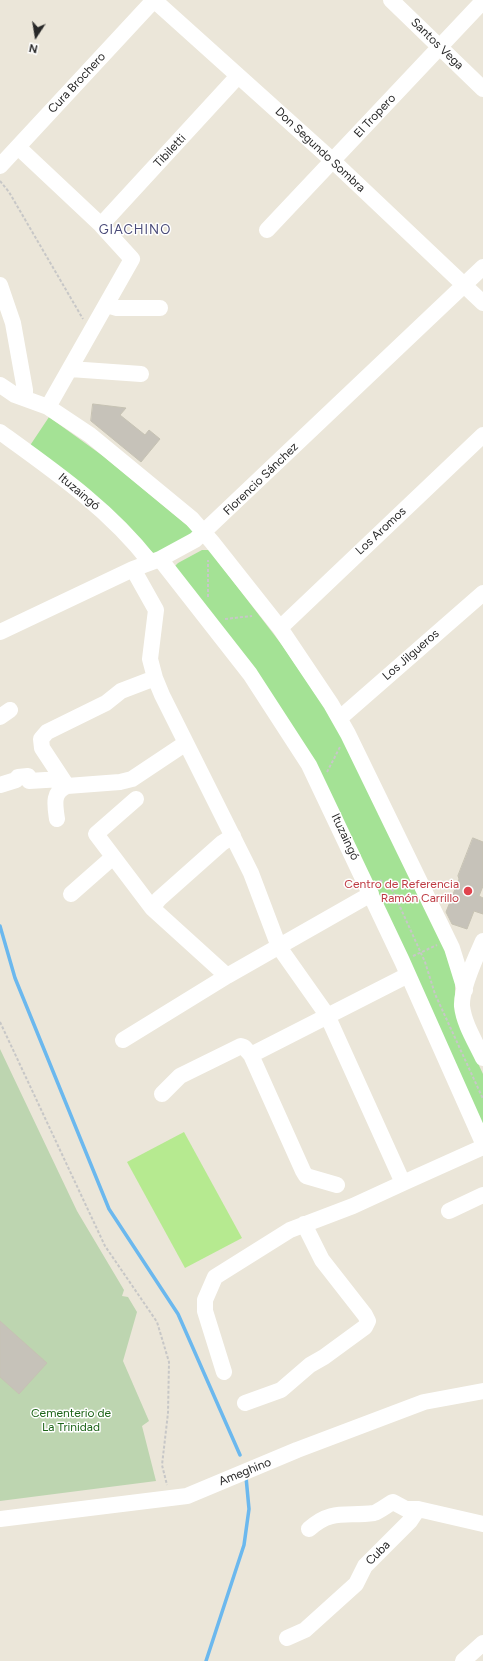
<!DOCTYPE html>
<html>
<head>
<meta charset="utf-8">
<style>
  body { margin:0 }
  #map { position:relative; width:483px; height:1661px; overflow:hidden; background:#ebe6d9; font-family:Figtree,sans-serif }
  canvas { display:block }
  .north { position:absolute; left:16px; top:16px; width:40px; height:40px; -webkit-text-stroke:3px #fff; paint-order:stroke; rotate:192deg; font-size:11px; font-weight:700; line-height:16px; text-align:center; color:#282828 }
  .north::after { content:''; display:block; margin:auto; width:14px; height:18px; background:#282828; clip-path:polygon(50% 0,100% 100%,50% 72%,0 100%) }
</style>
</head>
<body>
<div id="map">
<canvas width="483" height="1661"></canvas>
<div class="north">N</div>
</div>
<script>
const context = document.querySelector('canvas').getContext('2d');
context.lineJoin = 'round';
function fillPath(path, color) {
  context.fillStyle = color;
  context.fill(path, 'evenodd');
}
function strokePath(path, color, width, dash) {
  context.strokeStyle = color;
  context.lineWidth = width;
  context.lineCap = dash ? 'butt' : 'round';
  context.setLineDash(dash || []);
  context.stroke(path);
}
function write(font, color, halo, rows, align = 'center') {
  context.font = font + ' Figtree,sans-serif';
  context.lineWidth = 3;
  context.setLineDash([]);
  context.textBaseline = 'middle';
  context.strokeStyle = halo;
  context.fillStyle = color;
  for (const [text, x, y, turn = 0] of rows) {
    context.save();
    context.translate(x, y);
    context.rotate((+turn || 0) * Math.PI / 180);
    context.textAlign = isNaN(turn) ? turn : align;
    if (halo) context.strokeText(text, 0, 0);
    context.fillText(text, 0, 0);
    context.restore();
  }
}
fillPath(new Path2D(`
  M49,417L103,456L195,532L157,556L29,447Z
  M202,550H209L282,645L337,726L446,950L455,983V996L459,1023L483,1074V1130L345,827L174,567L178,563Z`), '#a4e295');
fillPath(new Path2D(`
  M0,1049L77,1211L124,1290L122,1296L128,1297L137,1312L123,1361L149,1421L142,1426L156,1481L0,1501Z`), '#bdd5b0');
fillPath(new Path2D(`
  M184,1132L242,1238L185,1268L127,1162Z`), '#b6ea90');
strokePath(new Path2D(`
  M0,926L15,978L109,1209L178,1314L240,1455
  M206,1661L244,1545L249,1509L246,1477`), '#6bb8ee', 3.5);
const building = new Path2D(`
  M93,404L126,408L120,415L145,435L149,430L160,439L141,462L91,421Z
  M473,838L483,842V886L479,896L483,898V914L474,911L467,929L452,924L446,912L459,879L458,876Z
  M0,1321L47,1363L19,1394L0,1377Z`);
fillPath(building, '#c6c2b9');
strokePath(building, '#c6c2b3', 1);
strokePath(new Path2D(`
  M0,181L9,192L83,319
  M208,597V560
  M225,619L252,616
  M327,772L340,747
  M380,880L391,887L425,962L435,994L483,1099
  M413,956L437,945
  M0,1022L105,1246L157,1322L169,1362L168,1413L162,1465L167,1485`), '#c7c7c7', 2, [3, 2]);
strokePath(new Path2D(`
  M154,0L333,161L483,303
  M391,0L483,89
  M18,147L101,225L132,259L48,407L90,435L192,519L212,542L280,628L331,704L348,734L452,948L465,990
  M0,166L154,0
  M101,225L238,76
  M267,230L483,1
  M0,285L13,323L25,390V398
  M107,305L117,308H160
  M70,369L141,374
  M0,385L15,395L48,407
  M0,432C54,471 109,509 150,562
  M160,559L250,674L309,765L402,961L483,1143
  M133,569L156,610L150,659L155,678L162,695L251,873L279,947L327,1015L403,1183L483,1147
  M280,628L483,435
  M0,632L133,569L160,559L195,540L483,267
  M155,678L121,691L106,703L47,732L41,739L42,748L67,786L120,782L132,779L186,743
  M0,717L10,710
  M340,718L483,593
  M0,785L16,780L18,777L28,776L29,781L62,779
  M136,799L96,834L152,908L227,976
  M57,819C55,805 52,792 67,786
  M71,894L113,857
  M152,908L159,899L222,843L233,836
  M483,941C476,957 461,988 462,1006C464,1024 475,1041 483,1058
  M123,1040L227,976L371,894
  M162,1094L180,1076L241,1046L244,1047L251,1055
  M337,1185L306,1176L303,1171L251,1055L408,975
  M449,1211L483,1195
  M224,1372L205,1311V1300L215,1277L290,1230L353,1206L403,1183
  M245,1403L281,1390L310,1365L324,1357L365,1327L368,1321L365,1315L322,1260L304,1224
  M0,1519L187,1496L297,1450L424,1402L483,1391
  M309,1529C332,1508 347,1517 374,1513C380,1511 387,1505 393,1502L406,1509H418L483,1524
  M287,1638L305,1630L356,1584L365,1566L410,1521L418,1509
  M463,1661L483,1643`), '#fff', 16);
for (const [x, y, r, color] of [
  [468,891,5,"#e0444e"]
]) {
  const dot = new Path2D();
  dot.arc(x, y, r, 0, 2 * Math.PI);
  context.fillStyle = color;
  context.fill(dot);
  strokePath(dot, '#fff', 1.5);
}
write('12px', '#282828', '#fff', [
  ["Santos Vega",437,44,44],
  ["Cura Brochero",77,83,-47],
  ["El Tropero",375,116,-47],
  ["Don Segundo Sombra",320,150,43],
  ["Tibiletti",170,151,-47],
  ["Florencio Sánchez",261,479,-44],
  ["Ituzaingó",79,492,40],
  ["Los Aromos",381,531,-43],
  ["Los Jilgueros",411,655,-41],
  ["Ituzaingó",345,837,65],
  ["Ameghino",245,1472,-22],
  ["Cuba",378,1553,-45]
]);
write('12px', '#be3a42', '#fff', [
  ["Centro de Referencia",459,884],
  ["Ramón Carrillo",459,898]
], 'right');
write('12px', '#1d6419', '#fff', [
  ["Cementerio de",71,1413],
  ["La Trinidad",71,1427]
]);
context.letterSpacing = '1px';
write('13px', '#494a78', '#fff', [
  ["GIACHINO",135,230]
]);
context.letterSpacing = '0px';
</script>
</body>
</html>
